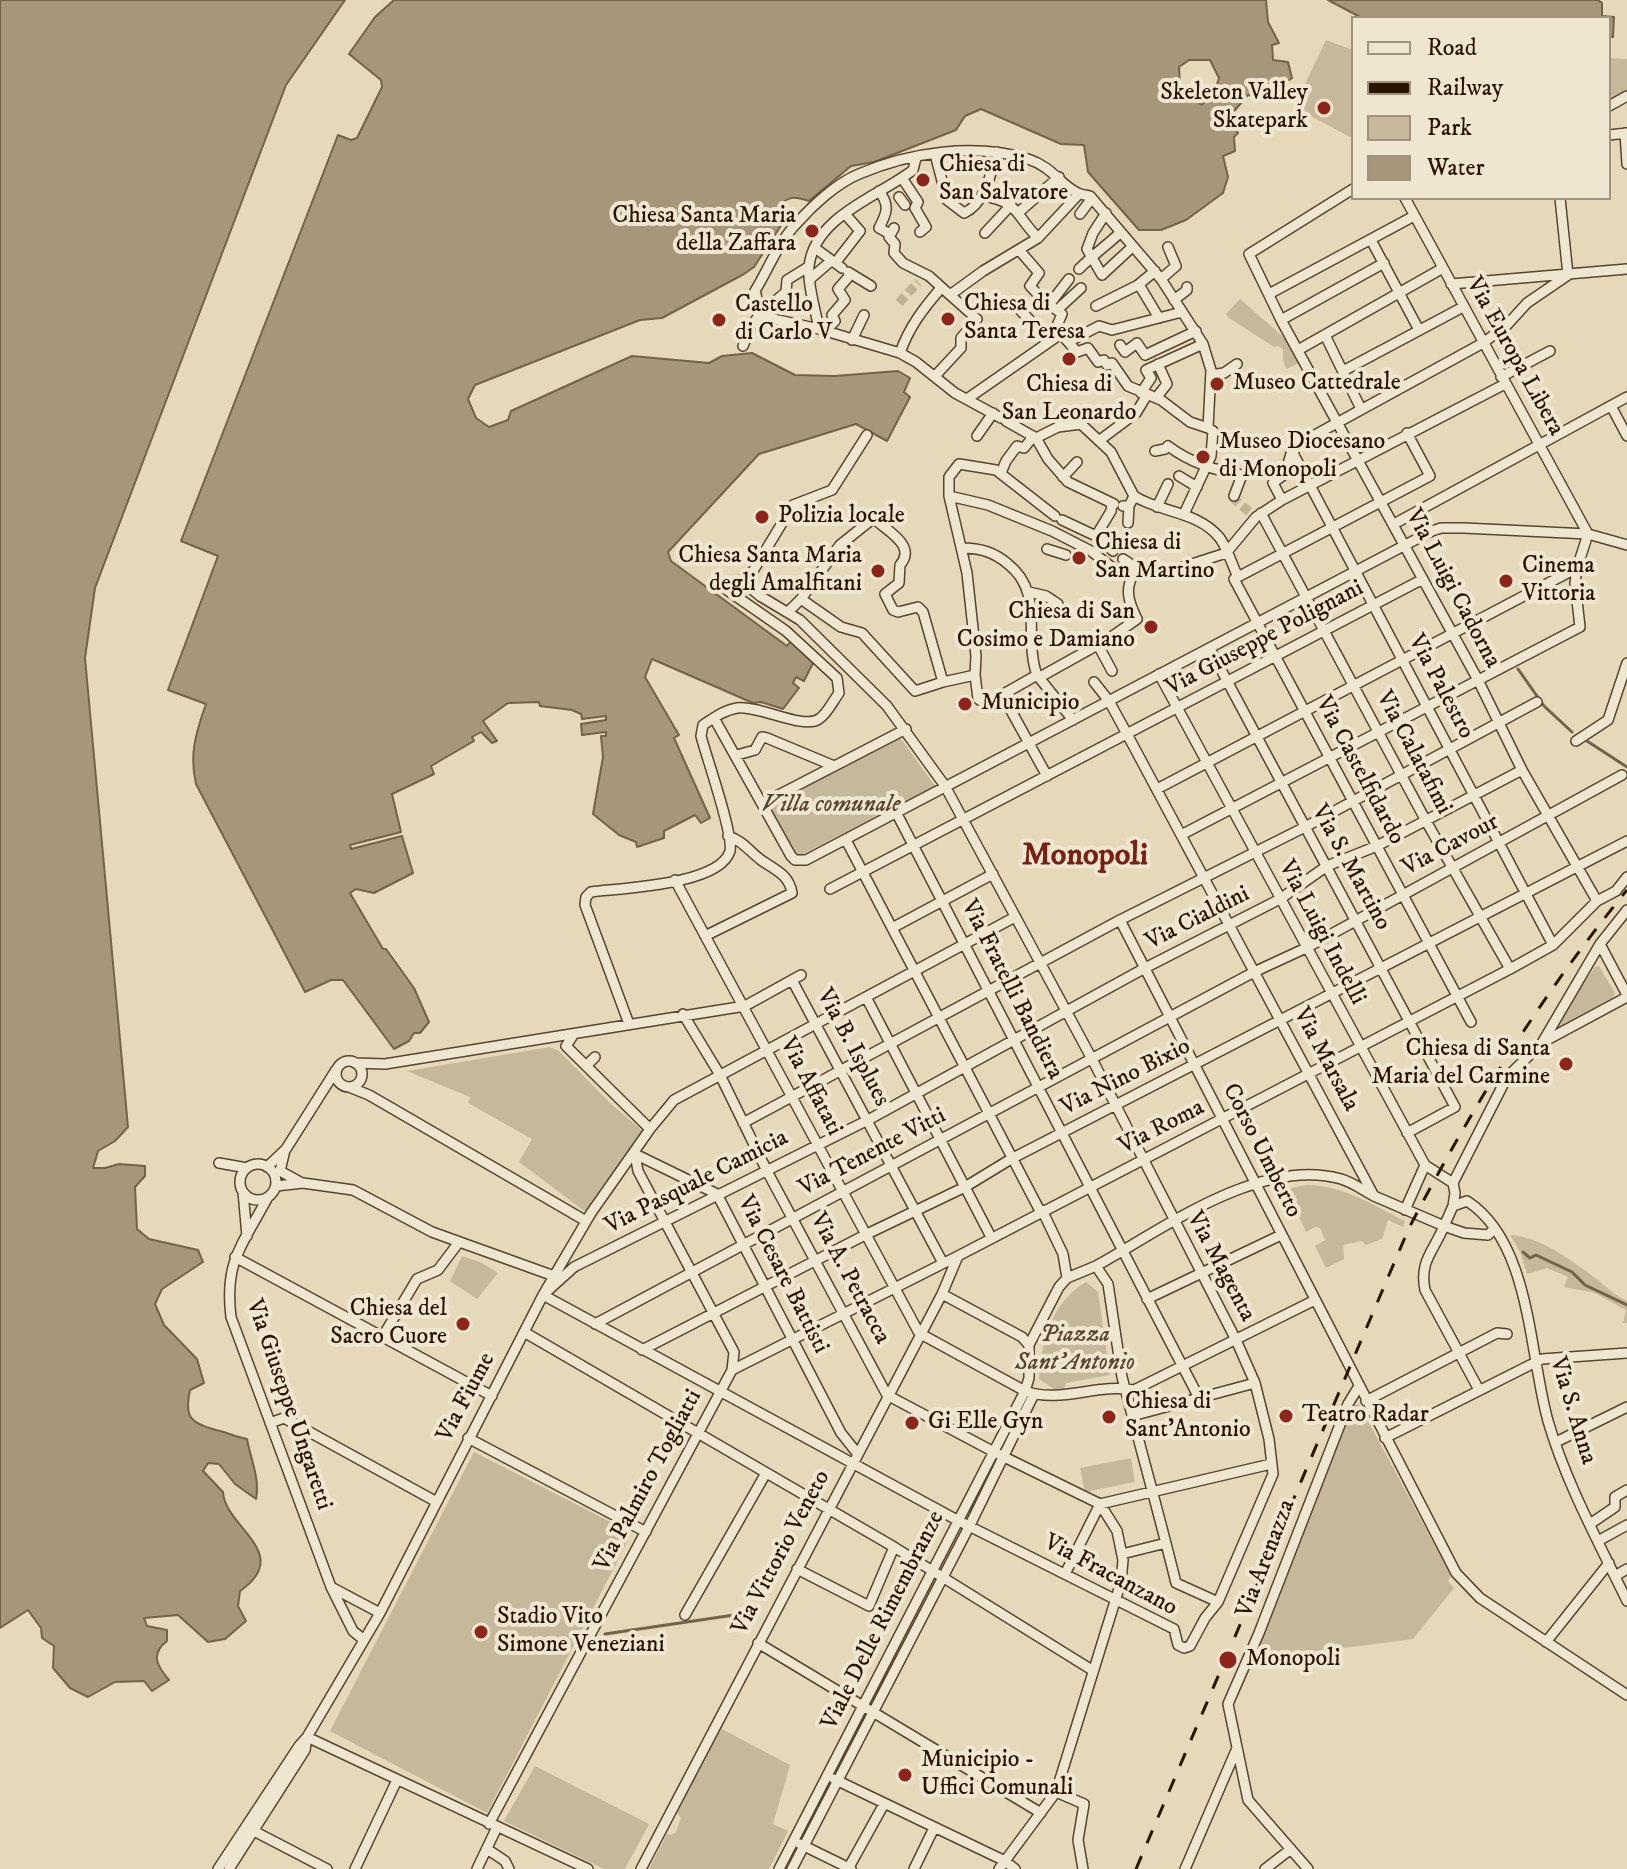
<!DOCTYPE html>
<html>
<head>
<meta charset="utf-8">
<style>
  body { margin:0 }
  #map { position:relative; width:1627px; height:1869px; overflow:hidden; background:#e6d9b9; font-family:"IM FELL DW Pica",serif }
  canvas { display:block }
  .legend { position:absolute; left:1351px; top:16px; width:260px; height:184px; box-sizing:border-box; background:#efe6d2; border:2px solid #a0927e; margin:0; padding:10px 14px; list-style:none; font-size:24px; color:#291400 }
  .legend li { display:flex; align-items:center; gap:16px; height:40px }
  .legend b { width:40px; border:2px solid #a0927e }
</style>
</head>
<body>
<div id="map">
<canvas width="1627" height="1869"></canvas>
<ul class="legend">
<li><b style="height:10px;background:#efe6d2"></b>Road</li>
<li><b style="height:10px;background:#291400"></b>Railway</li>
<li><b style="height:22px;background:#c6b89a"></b>Park</li>
<li><b style="height:22px;background:#a6967a"></b>Water</li>
</ul>
</div>
<script>
const context = document.querySelector('canvas').getContext('2d');
context.lineJoin = 'round';
function fillPath(path, color) {
  context.fillStyle = color;
  context.fill(path, 'evenodd');
}
function strokePath(path, color, width, dash) {
  context.strokeStyle = color;
  context.lineWidth = width;
  context.lineCap = dash ? 'butt' : 'round';
  context.setLineDash(dash || []);
  context.stroke(path);
}
function write(font, color, halo, rows, align = 'center') {
  context.font = font + ' "IM FELL DW Pica",serif';
  context.lineWidth = 8;
  context.setLineDash([]);
  context.textBaseline = 'middle';
  context.strokeStyle = halo;
  context.fillStyle = color;
  for (const [text, x, y, turn = 0] of rows) {
    context.save();
    context.translate(x, y);
    context.rotate((+turn || 0) * Math.PI / 180);
    context.textAlign = isNaN(turn) ? turn : align;
    if (halo) context.strokeText(text, 0, 0);
    context.fillText(text, 0, 0);
    context.restore();
  }
}
fillPath(new Path2D(`
  M1326,40L1353,50V135L1350,137L1294,107Z
  M1609,58L1627,59V90L1609,102Z
  M1240,299L1288,341L1299,363L1286,369L1283,360V349L1278,346L1274,347L1229,318L1226,314Z
  M899,736L935,786L797,857L766,804Z
  M1599,966L1615,993L1613,998L1559,1029L1557,1024L1560,1016L1595,967Z
  M550,1047L559,1051L610,1103L644,1132L587,1213L519,1162L532,1139L468,1103L470,1097L407,1071Z
  M1306,1185C1343,1185 1373,1205 1405,1221L1403,1227L1388,1220L1382,1239L1366,1245L1362,1241L1343,1245L1344,1259L1326,1268L1315,1246L1325,1240L1320,1228L1315,1227L1306,1232L1286,1189Z
  M1510,1235C1540,1237 1566,1257 1590,1274C1603,1283 1612,1294 1627,1301V1323H1623L1626,1310L1595,1293L1564,1287L1568,1277L1547,1268L1527,1274L1520,1252Z
  M462,1256L482,1263L498,1273L477,1299L450,1281Z
  M1086,1282L1098,1292L1110,1375L1066,1383L1064,1389H1054L1039,1379C1042,1340 1051,1303 1086,1282Z
  M1359,1404L1451,1576L1448,1581L1454,1588L1413,1639L1258,1659L1256,1648L1292,1564L1351,1406Z
  M474,1452L632,1533L487,1813L330,1731Z
  M1131,1458L1135,1482L1085,1492L1080,1468Z
  M718,1727L790,1765L773,1824L788,1831L769,1869H649L667,1834L671,1835L676,1832L681,1818L677,1813Z
  M535,1766L649,1824L625,1869H604L504,1821Z`), '#c6b89a');
const water = new Path2D(`
  M0,0H345L286,85L95,588L85,658L128,1127L115,1141L98,1151L93,1168H105L119,1164L145,1166V1176L135,1187L137,1229L149,1239L198,1250L203,1262L162,1289L155,1304L164,1325L197,1359L204,1383L190,1390C184,1417 190,1423 216,1430C226,1432 236,1437 247,1439C251,1461 260,1478 256,1499L235,1484L219,1464L208,1463L203,1471L223,1492C225,1528 294,1553 240,1591L238,1606L246,1621L225,1639L208,1642L178,1615L144,1618L147,1626L167,1630V1641C150,1654 157,1666 169,1680L152,1691L144,1681L115,1682L88,1697L70,1688L53,1668L54,1646L42,1638L41,1628L28,1610L0,1628Z
  M394,0H1266L1268,22L1279,43L1272,45L1273,60L1288,62L1292,78L1285,83L1287,89L1268,96L1248,95L1229,117L1238,133L1234,137L1235,151L1223,156L1228,177L1223,193L1186,220L1161,230H1139L1088,172L1084,145L1061,144L981,109L965,116L956,130L874,162L851,166L809,201C796,197 789,195 779,206L782,224L754,267L744,274L662,318L640,320L475,385L468,399L476,418L489,427L508,420L511,411L632,356L709,363L722,356L752,353L795,375L835,376L898,371L910,378L904,392L910,397L887,441L856,424L759,454L668,552L671,561L787,646L791,641L813,663L804,681L796,677L793,683L799,688L783,709L761,702L753,703L652,659L645,677L679,735L674,738L710,818L701,823L695,815L664,831V838L637,847L636,842L619,835L593,814L603,757L601,736H606V732L582,735L581,724L606,720V716L582,719L581,714L572,710L540,706L539,702L508,703L483,721L497,741L492,743L481,732L472,737L474,741L431,766L434,774L392,794L401,832L350,845L351,849L402,836L413,873L374,893L356,889L350,893L383,949H386L414,988L429,1022L420,1033H414L409,1041L394,1049L343,980H331L305,992L196,784C189,755 196,732 206,704L168,690L218,556L181,541L338,135L351,140L357,138L382,87L381,80L349,54L375,17ZM1189,60H1210L1219,78L1213,96L1201,105L1195,97L1189,94L1192,92L1180,87L1179,67Z
  M1328,0H1598L1602,3V16L1614,17L1613,37H1609V18H1362Z`);
fillPath(water, '#a6967a');
strokePath(water, '#746249', 2);
strokePath(new Path2D(`
  M1518,669L1544,706L1572,732
  M1587,741L1627,767
  M1523,1252L1530,1258L1536,1255L1572,1272L1585,1285L1627,1305
  M605,1634L748,1613`), '#746249', 3);
strokePath(new Path2D(`
  M899,303L918,282
  M1234,496L1235,500L1253,515`), '#c0b294', 9, [9, 4.5]);
const minor = new Path2D(`
  M1609,106L1627,96
  M1625,133L1627,164
  M1609,135L1627,133
  M935,154L947,200L964,213C985,204 991,173 997,152
  M902,178L918,202L915,208L926,227L920,232
  M1353,189L1249,254L1281,320L1478,680L1522,770L1597,901
  M879,191C890,205 887,213 879,228L890,234
  M982,196C1019,201 1015,215 1038,238
  M899,197L905,205
  M1405,198L1588,534
  M1019,212L1059,177
  M1106,213L1093,233L1087,249L1102,275L1130,249
  M1080,214L1092,198
  M894,228L889,237L895,244L894,253L903,263L929,276L950,295
  M985,233L1011,205
  M1371,240L1419,330
  M815,248L842,268
  M1020,251L1039,273L1030,286L1043,300L1062,314L1056,328L1077,352L1088,348L1098,362L1104,360L1107,365L1112,363L1128,386L1161,400L1190,422L1208,428
  M836,262L860,231L845,214
  M808,267L787,280L786,292L761,313L769,318L819,329L900,353L916,362L955,393L1001,418
  M1079,269C1092,256 1107,245 1121,232
  M848,272L871,286
  M810,279L831,261
  M1161,279L1176,266L1168,247
  M1451,284L1627,269
  M1141,288L1159,318
  M1269,294L1414,216
  M1174,300L1187,290V287
  M1049,305L1069,279
  M1096,306L1138,285L1155,271
  M1057,310L1081,288
  M1021,311L1050,341
  M1281,320L1384,263
  M819,329C816,312 807,283 809,266C815,216 878,197 913,170L916,158
  M825,331L835,321L832,315L845,300L838,289L851,274
  M1325,335L1361,409
  M852,340L864,315
  M1070,341L1099,326L1112,330L1182,312
  M1120,345L1125,352L1137,343L1145,355L1196,331
  M743,346L752,325L761,313L755,291C768,270 779,241 797,223C813,205 837,183 859,174C910,152 975,143 1028,159C1053,167 1060,185 1078,193C1082,195 1086,195 1090,196L1161,279L1203,344L1211,370L1208,428L1213,431L1211,456L1184,514
  M1298,350L1443,268
  M900,353C909,327 923,309 941,288
  M1343,371L1463,307
  M1211,375L1224,373L1237,364
  M935,376L961,348V338L977,319L950,295L983,271L1038,238L1079,194
  M1501,377L1550,351
  M1141,393L1151,378L1146,370L1203,344
  M1156,398L1167,384L1158,364
  M967,399L1062,333
  M1611,406L1627,436
  M1006,421L1036,438L1048,459L1068,482L1114,504
  M1407,433L1430,476L1234,579L1471,1022
  M977,436L993,413
  M1036,438L1058,427L1081,424L1111,452L1134,496
  M1100,440L1136,413L1147,395
  M1293,447L1294,455L1553,945
  M1155,451L1165,449L1168,446C1191,463 1214,470 1242,475L1234,496
  M1001,473L1006,461L1017,446L1024,448L1033,437
  M1179,476L1197,487
  M1063,477L1077,462
  M949,496L988,505L1052,531L1091,551L1114,569L1131,577
  M1282,500L1273,483L1285,474L1293,447L1483,343L1507,325L1527,303L1568,275L1560,198
  M1123,506H1129L1134,496C1161,513 1197,511 1219,537C1226,545 1233,567 1238,577
  M1157,507L1168,484
  M1261,513L1426,821L1510,969
  M1062,520L1096,536L1113,551
  M878,522C891,533 916,547 900,565L899,583L885,594L893,610L898,612L918,607L923,612L943,682
  M1128,523L1129,506
  M1394,524L1627,397
  M1096,536L1111,511L1112,504
  M962,548C980,548 994,552 1008,564C1045,593 1023,637 1037,675
  M1047,549L1066,555
  M1226,553L1256,517L1282,500L1505,384
  M1123,559L1135,567L1136,571
  M1136,571L1161,574L1226,553
  M741,580L760,596L800,620L887,706L945,786L1092,1059L1236,1340L1255,1383L1269,1439L1273,1474L1218,1602L1205,1618L1190,1646L1184,1648L1178,1645L1174,1629L957,1520L543,1295L574,1267L868,1120L1145,968L1280,899L1327,866L1377,846L1522,770
  M1029,592L1046,596L1058,604
  M801,599L840,545L875,517
  M788,612L801,599L841,627L862,633L915,691L943,682L975,675L978,699L986,704L1037,675
  M1098,645L1112,671
  M1210,649L1455,1107L1407,1133
  M1159,674L1425,1165L1405,1210
  M975,675L976,656L967,573L949,496V477L959,464L996,470L1055,516
  M1037,675L1073,720
  M1040,677L1110,638L1137,619C1129,603 1123,587 1136,571
  M1094,682L1109,701L1127,734L1374,1196L1444,1226C1434,1251 1419,1261 1425,1290L1479,1390
  M1003,696L1047,776
  M714,718L791,856L795,860H806L1432,531L1441,528H1464L1588,534L1627,545
  M1576,741L1608,720L1627,663
  M737,755L755,750L762,737L767,738L834,766
  M1157,789L1577,568
  M763,803L906,729
  M897,814L1199,1398
  M1181,835L1580,627L1575,583L1577,568L1588,534
  M846,840L1040,1211
  M675,880L919,1333L1025,1391L779,1869
  M830,889L1423,579
  M1120,920L1456,1573L1480,1598L1627,1695
  M892,928L993,874
  M705,936L792,893C789,874 775,870 761,860C749,851 743,841 728,836
  M1600,944L1627,995
  M792,980L943,1263
  M866,997L991,1237
  M683,1014L720,1075L767,1171L887,1395L994,1452L1100,1504L1117,1531L1123,1560L1121,1582L1056,1792L999,1869
  M629,1024L585,905L586,897L591,892C622,888 720,885 730,851C734,835 706,756 701,736L703,725C714,718 724,710 737,708C759,705 803,730 819,719C827,714 833,701 839,693L837,678L786,631L727,590L731,584L741,580L753,571L793,505L832,490L867,435
  M574,1034L566,1046L650,1129
  M1545,1041L1627,997
  M336 1074a13 13 0 1 1 26 0a13 13 0 1 1-26 0Z
  M355,1063L385,1064L745,1006L801,975
  M586,1066L595,1057
  M349,1087L369,1095L586,1221
  M743,1123L1120,920L1305,827L1537,702
  M285,1150L280,1171L300,1182
  M635,1154L717,1194L841,1433L857,1453
  M219,1163L247,1168
  M240 1182a18 18 0 1 1 36 0a18 18 0 1 1-36 0Z
  M1425,1165L1453,1183L1455,1193L1453,1206
  M267,1167L286,1149L336,1070
  M1453,1183L1507,1077L1542,1043L1600,944L1627,910
  M276,1186L303,1183L353,1190L432,1232L554,1276
  M243,1192L247,1236
  M268,1197C243,1244 224,1261 231,1317L331,1587L353,1631L364,1640
  M1042,1210L1063,1254L1067,1278
  M1494,1229L1488,1235L1464,1233L1444,1226L1453,1206L1467,1201C1531,1242 1529,1354 1548,1421C1566,1483 1599,1543 1627,1601
  M235,1257L492,1396
  M1096,1266C1163,1229 1261,1156 1341,1179C1352,1182 1363,1190 1374,1196
  M942,1294L1022,1337L1029,1345
  M1147,1299L1281,1235
  M595,1324L1254,972L1306,948L1622,775
  M524,1332L894,1547L1092,1670
  M383,1336L417,1279L438,1270L459,1242
  M642,1350L865,1235L965,1187L1011,1159L1627,841
  M732,1370L958,1256L1510,969L1553,945L1597,901L1616,891L1627,877
  M1366,1401L1497,1333L1507,1334
  M1132,1416L1255,1383
  M270,1423L284,1418L435,1501
  M468,1438L646,1532
  M1385,1438L1542,1359L1627,1353
  M1556,1442L1627,1407
  M1590,1524L1615,1507V1497L1627,1490
  M1598,1541L1627,1525
  M1122,1554L1166,1543
  M797,1569L869,1606L894,1547
  M1065,1574L1100,1504L1271,1464
  M1615,1576L1627,1569
  M331,1587L380,1613
  M1218,1602L1176,1583C1159,1514 1140,1446 1122,1377L1108,1284L1096,1266L1067,1278L1059,1287L1029,1345V1378L1025,1391C1060,1404 1097,1383 1134,1390L1315,1300
  M685,1615L766,1473
  M1546,1642L1609,1563
  M758,1643L1041,1813
  M307,1737L588,1869
  M834,1779L1005,1861L1015,1869
  M1056,1792L1084,1804L1078,1840L1083,1869
  M489,1824L732,1370L734,1352L638,1171L635,1154
  M248,1828L327,1869
  M800,1844L851,1869
  M487,1849L505,1861L509,1869
  M218,1869L299,1746L307,1737L380,1613L543,1295L591,1213L650,1129L674,1100L1015,917
  M229,1869L305,1750L307,1737
  M355,1869L397,1780
  M477,1869L497,1827
  M641,1869L942,1294L958,1256
  M792,1869L970,1525L1034,1394
  M848,1869L884,1804
  M914,1869L934,1828
  M1185,1869L1237,1748
  M1265,1869L1291,1849
  M1308,1869L1248,1800L1228,1704L1259,1633L1348,1404L1359,1386`);
strokePath(minor, '#58452e', 12);
strokePath(minor, '#efe6d2', 9);
strokePath(new Path2D(`
  M1136,1869L1409,1228C1471,1109 1541,995 1627,890`), '#291400', 3, [14, 14]);
for (const [x, y, r, color] of [
  [1324,108,8,"#8f2418"],
  [923,180,8,"#8f2418"],
  [812,231,8,"#8f2418"],
  [948,319,8,"#8f2418"],
  [719,320,8,"#8f2418"],
  [1069,359,8,"#8f2418"],
  [1217,384,8,"#8f2418"],
  [1203,457,8,"#8f2418"],
  [762,517,8,"#8f2418"],
  [1079,558,8,"#8f2418"],
  [878,571,8,"#8f2418"],
  [1506,581,8,"#8f2418"],
  [1151,627,8,"#8f2418"],
  [965,704,8,"#8f2418"],
  [1566,1064,8,"#8f2418"],
  [463,1324,8,"#8f2418"],
  [1286,1416,8,"#8f2418"],
  [1109,1417,8,"#8f2418"],
  [912,1423,8,"#8f2418"],
  [481,1632,8,"#8f2418"],
  [1228,1660,10,"#8f2418"],
  [905,1775,8,"#8f2418"]
]) {
  const dot = new Path2D();
  dot.arc(x, y, r, 0, 2 * Math.PI);
  context.fillStyle = color;
  context.fill(dot);
  strokePath(dot, '#efe6d2', 3);
}
write('24px', '#291400', '#efe6d2', [
  ["Skeleton Valley",1308,94,"right"],
  ["Skatepark",1308,122,"right"],
  ["Chiesa di",939,166],
  ["San Salvatore",939,194],
  ["Chiesa Santa Maria",796,217,"right"],
  ["della Zaffara",796,245,"right"],
  ["Chiesa di",964,305],
  ["Santa Teresa",964,333],
  ["Castello",735,306],
  ["di Carlo V",735,334],
  ["Museo Cattedrale",1233,384],
  ["Chiesa di",1069,386,"center"],
  ["San Leonardo",1069,414,"center"],
  ["Museo Diocesano",1219,443],
  ["di Monopoli",1219,471],
  ["Polizia locale",778,517],
  ["Chiesa di",1095,544],
  ["San Martino",1095,572],
  ["Chiesa Santa Maria",862,557,"right"],
  ["degli Amalfitani",862,585,"right"],
  ["Cinema",1522,567],
  ["Vittoria",1522,595],
  ["Chiesa di San",1135,613,"right"],
  ["Cosimo e Damiano",1135,641,"right"],
  ["Municipio",981,704],
  ["Chiesa di Santa",1550,1050,"right"],
  ["Maria del Carmine",1550,1078,"right"],
  ["Chiesa del",447,1310,"right"],
  ["Sacro Cuore",447,1338,"right"],
  ["Chiesa di",1125,1403],
  ["Sant'Antonio",1125,1431],
  ["Teatro Radar",1302,1416],
  ["Gi Elle Gyn",928,1423],
  ["Stadio Vito",497,1618],
  ["Simone Veneziani",497,1646],
  ["Monopoli",1246,1660],
  ["Municipio -",921,1761],
  ["Uffici Comunali",921,1789]
], 'left');
write('24px', '#291400', '#efe6d2', [
  ["Via Europa Libera",1514,357,61],
  ["Via Luigi Cadorna",1452,589,62],
  ["Via Giuseppe Polignani",1265,639,-28],
  ["Via Palestro",1440,687,62],
  ["Via Calatafimi",1413,753,62],
  ["Via Castelfidardo",1359,771,62],
  ["Via Cavour",1451,846,-28],
  ["Via S. Martino",1350,868,61],
  ["Via Cialdini",1198,919,-27],
  ["Via Luigi Indelli",1321,933,62],
  ["Via Fratelli Bandiera",1011,990,63],
  ["Via B. Isplues",852,1048,62],
  ["Via Marsala",1325,1060,62],
  ["Via Nino Bixio",1126,1078,-27],
  ["Via Affatati",810,1087,62],
  ["Via Roma",1162,1128,-27],
  ["Corso Umberto",1261,1151,63],
  ["Via Tenente Vitti",873,1153,-28],
  ["Via Pasquale Camicia",697,1183,-27],
  ["Via Magenta",1220,1267,62],
  ["Via Cesare Battisti",782,1275,63],
  ["Via A. Petracca",849,1279,62],
  ["Via Fiume",467,1398,-62],
  ["Via Giuseppe Ungaretti",288,1405,71],
  ["Via S. Anna",1572,1411,73],
  ["Via Palmiro Togliatti",649,1481,-62],
  ["Via Vittorio Veneto",782,1553,-62],
  ["Via Arenazza",1267,1559,-69],
  ["Via Fracanzano",1110,1576,28],
  ["Viale Delle Rimembranze",884,1621,-63]
]);
write('italic 24px', '#58452e', '#efe6d2', [
  ["Villa comunale",831,806],
  ["Piazza",1075,1336],
  ["Sant'Antonio",1075,1364]
]);
write('bold 32px', '#7a1f14', '#efe6d2', [
  ["Monopoli",1085,857]
]);
</script>
</body>
</html>
